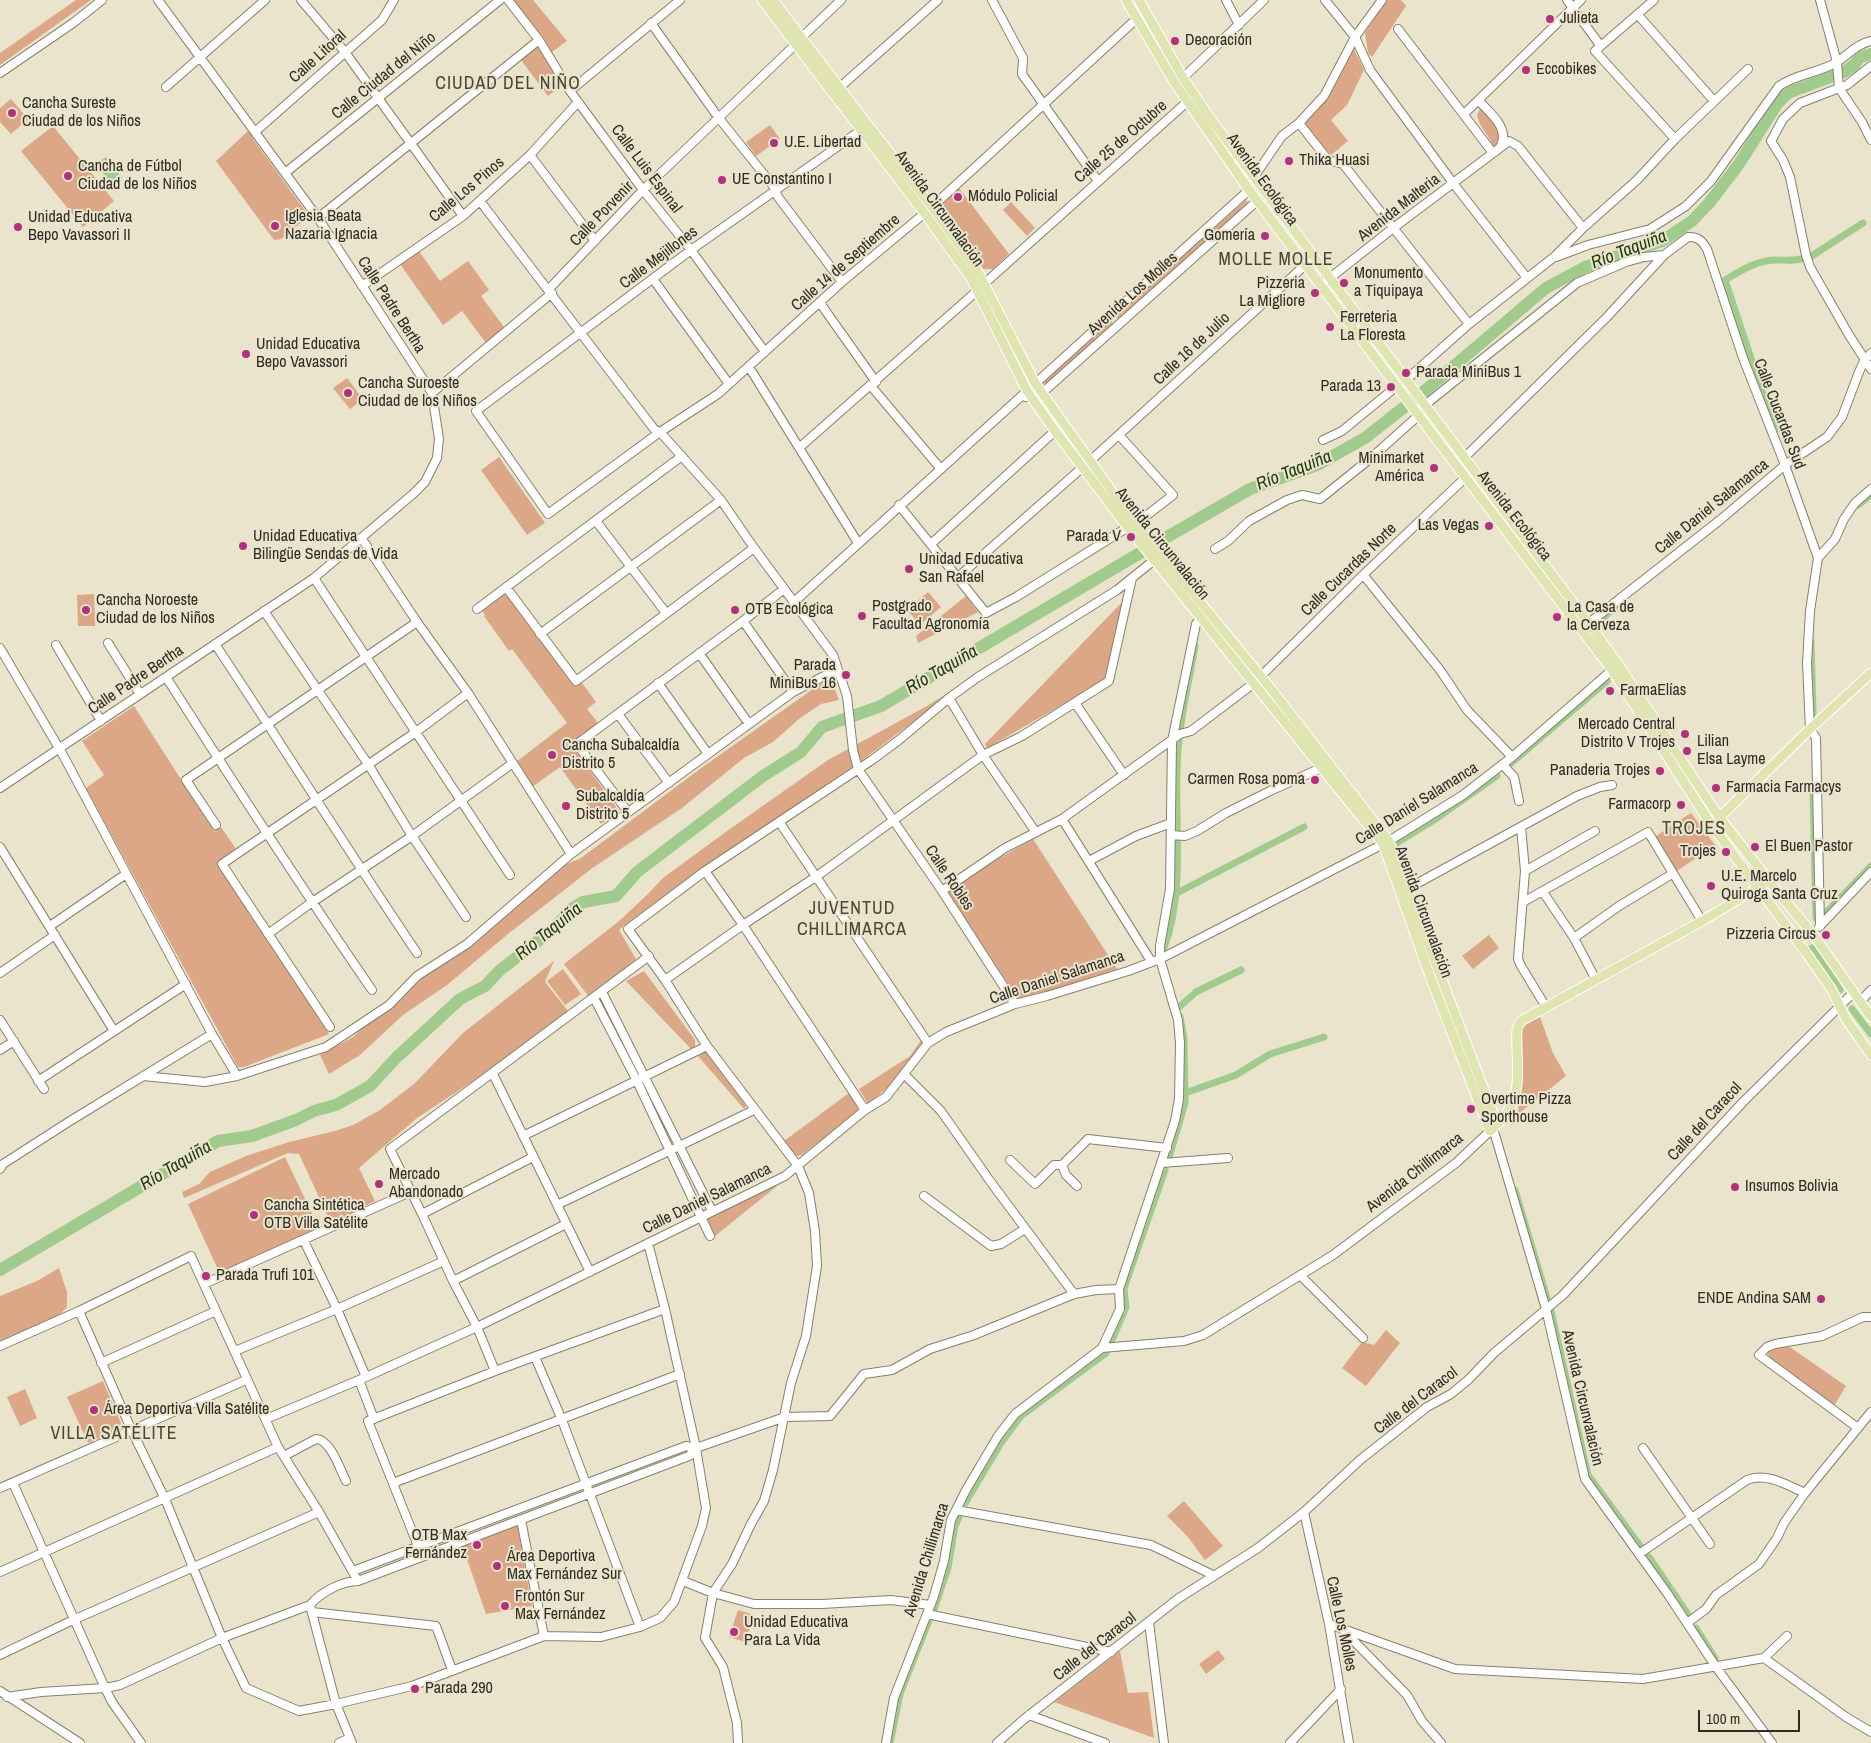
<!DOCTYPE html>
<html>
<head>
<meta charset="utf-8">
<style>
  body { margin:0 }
  #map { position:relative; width:1871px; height:1743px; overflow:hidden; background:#eae4cd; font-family:"Archivo Narrow",sans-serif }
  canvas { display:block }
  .scale { position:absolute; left:1698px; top:1710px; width:102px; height:22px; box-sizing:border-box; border:2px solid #2f2c24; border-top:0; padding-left:6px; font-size:15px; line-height:18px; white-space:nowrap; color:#2f2c24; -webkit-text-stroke:4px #eae4cd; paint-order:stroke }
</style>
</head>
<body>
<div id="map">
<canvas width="1871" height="1743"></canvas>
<div class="scale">100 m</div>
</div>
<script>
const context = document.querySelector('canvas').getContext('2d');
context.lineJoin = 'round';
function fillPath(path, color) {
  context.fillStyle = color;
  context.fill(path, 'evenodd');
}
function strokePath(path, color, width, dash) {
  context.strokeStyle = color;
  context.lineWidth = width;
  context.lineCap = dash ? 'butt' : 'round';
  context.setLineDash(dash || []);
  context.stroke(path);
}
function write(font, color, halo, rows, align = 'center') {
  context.font = font + ' "Archivo Narrow",sans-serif';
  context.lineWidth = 4;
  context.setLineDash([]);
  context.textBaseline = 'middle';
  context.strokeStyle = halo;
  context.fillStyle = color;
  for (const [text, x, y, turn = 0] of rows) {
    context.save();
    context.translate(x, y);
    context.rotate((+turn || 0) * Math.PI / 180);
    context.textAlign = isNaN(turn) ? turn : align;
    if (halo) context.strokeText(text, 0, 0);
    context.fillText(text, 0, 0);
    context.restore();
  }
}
fillPath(new Path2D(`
  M76,0H91L0,65V53Z
  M512,0H533L567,41L552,52L543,37Z
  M1386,0H1401L1406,6L1372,57L1368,53L1365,33Z
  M538,47L563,84L548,96L521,60Z
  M1354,49L1364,70L1347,105L1331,120L1348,141L1331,155L1304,124V122L1327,96Z
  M11,99L28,119L11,134L0,122V108Z
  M1480,108C1490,120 1506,132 1494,148C1490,136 1480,128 1477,116Z
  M770,125L780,139L756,156L746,142Z
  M53,126L114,201L83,227L21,151Z
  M250,129L253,139L309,216L281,239L274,240L216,161Z
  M959,188L1009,254L993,269H983L942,211L941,206Z
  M1246,200L1249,203L1118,319L1115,316Z
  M1011,202L1035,228L1027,236L1003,210Z
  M419,251L440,281L468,261L489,290L481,296L504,327L486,343L462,311L443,325L400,264Z
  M1109,320L1113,324L1047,383L1042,384L1041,381Z
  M347,378L363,399L350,409L333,388Z
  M499,457L545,523L527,535L481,470Z
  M928,592L941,607L920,625L907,610Z
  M94,594L95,626H78L77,595Z
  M502,594L508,596L574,684L582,683L596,702L587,709L599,724L571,744L619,811L601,824L560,767L532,787L516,762L567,723L512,649L509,651L484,616L485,615L481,609Z
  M966,596L978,612L918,643L916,636Z
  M1126,598L1107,675L1102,682L987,748L985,744Z
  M973,677L865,758L631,920L619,930L636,959L613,979L589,997L564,964L618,922L648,894L663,878L727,831L828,760L927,706Z
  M832,683L839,700L821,704L799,719L773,742L744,758L682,808L591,869L508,934L447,985L403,1015L360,1055L329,1074L320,1055L353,1037L365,1025L401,1000L420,977L472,945L562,866L581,858L704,766L820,684Z
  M134,706L214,831L221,827L236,849L218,863L329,1034L244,1067H238L86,788L104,775L82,741Z
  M1691,813L1715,845L1674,873L1653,838Z
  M1033,839L1117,969L1036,995L1018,999L948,892L982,868Z
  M1489,935L1499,948L1473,969L1462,956Z
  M554,961L545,982L568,1011L479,1077L417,1118L359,1168L375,1201L331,1223L299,1154L288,1153L184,1198L182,1192L199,1184L210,1172L246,1156L289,1142L335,1131L353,1125L380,1110L414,1084L463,1033Z
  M563,969L581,994L565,1005L547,981Z
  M644,971L695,1040V1047L692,1050L626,981Z
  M1540,1017L1553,1053L1566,1076L1518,1114L1523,1066L1521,1039L1522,1030L1526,1024Z
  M922,1039L924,1043L887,1088L868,1104L859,1089L910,1056Z
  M706,1052L746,1106L744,1109L698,1056Z
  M849,1093L859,1110L802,1155L796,1156L784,1141Z
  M285,1157L320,1230L220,1274L188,1204Z
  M776,1184L777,1186L715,1236L707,1219Z
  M59,1268L67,1292V1307L58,1316L0,1340V1296L37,1281Z
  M1386,1330L1400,1343L1366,1386L1342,1368L1362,1342L1374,1345Z
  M1787,1345L1846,1386L1834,1406L1770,1360L1768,1353C1772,1346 1779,1346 1787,1345Z
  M103,1381L121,1423L119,1430L88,1443L67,1397Z
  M25,1389L37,1418L20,1426L7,1397Z
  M1184,1501L1223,1546L1205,1560L1188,1537L1167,1516Z
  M517,1524L532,1606L486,1614L462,1545Z
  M738,1610L754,1615L745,1642L729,1637Z
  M1218,1650L1225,1659L1206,1674L1199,1664Z
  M1120,1651L1128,1693L1148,1692L1154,1738L1054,1702Z`), '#dba787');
fillPath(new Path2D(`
  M106,157L122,178L112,185L96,164Z`), '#a0cb8d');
strokePath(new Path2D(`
  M1810,257L1863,223
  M1775,430L1725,280C1742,270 1757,260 1777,260C1785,260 1793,261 1801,259
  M1858,505L1871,495
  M1162,540L1164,543
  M1599,621L1620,603
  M1811,641L1813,713
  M1511,763L1607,681
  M1813,793L1816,918
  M1395,844L1437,818L1497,776
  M1175,894L1304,827
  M1823,916L1871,866
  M1164,948C1188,884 1171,806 1179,740C1182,708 1190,677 1195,646
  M1812,948L1840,990
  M1178,1008L1196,992L1241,970
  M1852,1009L1871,1034
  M1185,1093L1236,1075L1270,1054L1324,1037
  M1168,1161L1185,1103L1184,1038L1180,1017
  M1515,1190L1547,1298
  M1551,1311L1588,1475L1641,1547
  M1111,1342L1126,1307L1124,1288L1165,1170
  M964,1505L1001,1443L1021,1416L1106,1353
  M1649,1557L1689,1616
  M934,1609L948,1568L955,1526L959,1517
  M1696,1628L1715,1658
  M890,1743L900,1694L930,1618`), '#a0cb8d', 7);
strokePath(new Path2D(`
  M0,1270L218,1141L252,1136L296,1120L314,1111L336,1105L370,1086L396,1058L460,999L485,986L500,970L551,931L573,908L583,902L616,896L637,872L763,776L801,752L822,727L881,706L1162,540L1250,489L1317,465L1365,438L1422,393L1546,288L1585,267L1662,241L1692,221L1709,203L1739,164L1777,104L1788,93L1844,72L1854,65L1860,57L1871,54`), '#a0cb8d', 12);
const minor = new Path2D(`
  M301,0L345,52L463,216
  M508,0L539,40L570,91L643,190L691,250L765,352
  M992,0L1023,58L1022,74L1098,181
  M1226,0L1239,25
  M1325,0L1355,37L1370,70L1453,183L1527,278
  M1567,0L1600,45
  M1654,0L1595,51L1675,139
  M1820,0L1837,62L1839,88L1862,122L1871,140
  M1638,15L1714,101
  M651,23L718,117L774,187L778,197L842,282
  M1398,29L1493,153
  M801,38L841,0
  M1871,66L1847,85L1800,103L1783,119L1771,141L1783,160L1790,177L1806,255L1810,267L1849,335L1871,369
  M0,73L73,23L102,0
  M1183,78L1264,0
  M166,87L265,0
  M839,88L938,0
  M570,91L680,0
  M1479,101C1490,113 1511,129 1500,147
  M1464,114L1581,0
  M1299,123L1328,160L1343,164L1469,324
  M861,130L691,250L476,411L548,514L660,432L718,394L842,282L932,207L1145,11
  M256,131L382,20L394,0
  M530,155L595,241
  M285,173L500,0
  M1254,177L1282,136L1299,123L1324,96L1355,37L1382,0
  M480,201L654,429L660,432L721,500L754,548L833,655L847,696L853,750L858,769L942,891L1015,1004
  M318,218L539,40
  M1556,257L1588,245L1650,229L1686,206L1711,181L1779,86C1796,74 1819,73 1837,62C1849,54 1857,44 1871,41
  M653,279L729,384
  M985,283L1187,102
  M1321,285L1392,229L1509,141L1518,146L1583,228
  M362,286L463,216L530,155L578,102
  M549,289L643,190L796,44
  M820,303L876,382
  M749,367L858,543
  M1406,380L1469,324L1554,257L1583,228L1637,180L1675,139L1748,69
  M871,386L940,468
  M432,393L552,293
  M1026,397L1041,394L1257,201
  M1425,405L1577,283L1626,262L1644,257L1664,255
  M1119,435L1173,495L1146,516
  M1323,440L1342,431L1397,386
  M799,448L978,290
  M1465,457L1607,317L1664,255L1688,237C1698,236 1702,241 1707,249L1743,358L1785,465L1818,558L1810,611L1807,663L1810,729L1816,738L1820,926
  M1090,461L1314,257
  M899,505L986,613L1016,597L1128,527
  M596,521L666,613
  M362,539L417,622L468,693L571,854
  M931,544L1055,431
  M1215,549L1228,541L1249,521L1287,500L1302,495L1320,499L1371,458L1419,415
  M1818,558L1835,539L1844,519L1855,503L1871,489
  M958,577L1083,467
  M1365,577L1440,670L1467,710L1512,757
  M314,578L510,875
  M506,587L576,681L754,548
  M794,602L1249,190
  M477,609L682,456
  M264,611L368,764L412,836L466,917
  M743,621L793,692
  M1589,623L1720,520L1785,465L1827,437L1842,417L1859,372L1864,361L1871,353
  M540,634L721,500
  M108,643L140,694
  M215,644C283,746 348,851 417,953
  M56,645L101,721
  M0,648L63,755L212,1034L237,1076
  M699,653L749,724
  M166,677C233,782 301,887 372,990
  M658,683L708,754
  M949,698L983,755L1035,831
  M1075,703L1124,775
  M618,714L669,783
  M1503,765L1514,777L1519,801
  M0,788L314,578L413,494L425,482L437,458L439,439L432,393L318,218L158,0
  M628,812L577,744L743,621L784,589
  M1062,819L1151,961
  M780,823L928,1043
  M216,825L186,780L417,622
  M1521,827L1525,871L1518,959L1521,966L1546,1007
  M1171,835L1185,836L1197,831L1226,813L1270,791L1321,768
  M0,847L114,1031
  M1089,861L1136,836L1171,823
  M705,871L743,925L865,1110
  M1525,871L1595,831
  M1407,889L1577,796L1600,787L1612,785
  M942,891L1005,848L1062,819L1180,734L1191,731L1254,683L1363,575L1465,478
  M1543,892L1574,938L1596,980
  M1523,902L1648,832L1702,921
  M50,926L126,874
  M1819,927L1871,872
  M268,934L311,903L412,836L513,763
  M1574,938L1619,906L1672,874
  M0,973L55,935
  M665,980L743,925L817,876L983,755L1022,736L1109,681L1132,578
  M602,992L712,1211
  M594,998L637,1081L710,1236
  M1860,1002L1871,990
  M0,1020L44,1089
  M330,1027L222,864L416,732L468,693
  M0,1050L14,1041
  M493,1074L590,1272
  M904,1074L941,1111L990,1181L1074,1294
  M143,1076L205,1082L237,1076L326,1047L389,1005L417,976L467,944L571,854L793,692L830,673H840
  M38,1081L186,984
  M1493,1128L1546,1309L1585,1479L1667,1593L1716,1667L1772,1743
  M523,1136L707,1046
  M1010,1160L1035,1184L1054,1165H1062L1088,1139L1167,1148
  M1162,1163L1228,1158
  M1062,1165L1066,1175L1077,1186
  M0,1169L3,1164L70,1121L212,1034
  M924,1196L991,1246L1001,1244L1025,1229
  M557,1205L754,1110
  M422,1214L533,1157
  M304,1241L337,1309L366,1377
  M1300,1275L1363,1338
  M453,1281L566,1224
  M204,1284L410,1192
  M79,1311L132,1431L165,1499L222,1638L246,1688L299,1711L336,1704L412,1686L544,1636L601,1637L640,1627L660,1618L674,1602L702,1526L706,1508L696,1448L665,1309L648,1243
  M0,1346L79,1311L191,1256L278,1447L319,1512L358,1581
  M1102,1348L1184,1341L1203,1335L1333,1255L1456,1163L1490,1131
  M235,1351L337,1309L444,1261
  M535,1357L562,1420L640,1627
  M101,1363L216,1311
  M495,1371L477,1327L453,1281L422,1214L390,1149L649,956
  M359,1380L374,1419
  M266,1419L366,1377L477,1327L785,1176L865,1110L886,1097L928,1043L946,1032L1015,1004L1047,996L1128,971L1160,959L1389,841L1463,795L1512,757L1612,670
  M1858,1428L1759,1355L1767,1347L1775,1344L1822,1336L1863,1317H1871
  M1643,1448L1710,1544
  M284,1456L316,1439C330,1439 340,1469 346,1481
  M13,1483L105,1688L112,1702L141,1743
  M393,1483L680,1374
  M0,1488L246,1380
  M956,1510L1151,1545L1213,1575
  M1304,1512L1329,1624L1349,1743
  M521,1520L544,1636
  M1639,1554L1747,1480C1766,1472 1787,1485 1805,1493
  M425,1556L418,1546L368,1421L495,1371L665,1309
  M353,1571L686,1446L696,1448
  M0,1572L278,1447
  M683,1581L713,1593L754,1604H822L891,1600L930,1605
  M311,1609L336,1704L352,1743
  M312,1612L436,1626L452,1670
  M927,1614L1111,1652
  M1149,1622L1164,1743
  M1687,1623L1706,1609L1716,1595L1759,1564L1777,1538L1784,1523L1805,1493L1871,1412
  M1329,1624L1455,1669L1643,1679L1764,1658L1787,1636
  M1345,1632L1407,1695L1422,1721L1441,1743
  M0,1655L73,1620L319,1512
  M1764,1658L1846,1717L1871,1732
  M0,1691L80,1743
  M7,1697L41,1692L105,1688L120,1685L222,1638L310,1605C321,1592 342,1581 358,1581L689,1456L696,1448L785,1417L830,1416L864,1374L892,1370L930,1349L974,1335L1074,1294L1096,1290L1119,1289
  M1029,1715L1105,1743
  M339,1743L350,1738
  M738,1743L737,1723L723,1667L705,1638L713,1593L732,1564L751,1524L764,1501L773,1470L791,1383L806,1336L817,1266L815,1231L809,1193L798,1166L707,1046L665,980L628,929L705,871L872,760L899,740L949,698L978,677L1117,590L1158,557
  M886,1743L894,1698L934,1596L944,1561L951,1520L966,1490L998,1436L1015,1414L1102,1348L1120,1309L1119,1289L1175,1121L1179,1099L1180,1043L1178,1020L1160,959V946L1170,889L1172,741L1196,624L1201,617
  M997,1743L1023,1720L1179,1598L1258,1548L1304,1512L1360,1460L1427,1407L1451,1394L1468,1380L1494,1353L1563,1295L1744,1101L1853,993
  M1290,1743L1341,1689`);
const major = new Path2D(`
  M762,0L925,214L971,278L1027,391L1055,431L1122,520L1383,844L1431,979L1490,1131C1521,1104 1518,1086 1517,1047C1517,1038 1515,1029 1521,1021L1702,921L1769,881
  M773,0L868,125L932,207L978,272L1035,383L1128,514L1268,685L1389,841L1497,1124
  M1126,0L1174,82L1249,190L1440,444L1612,670L1710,823L1807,954L1832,990L1846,1019L1871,1055
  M1139,0L1183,78L1210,118L1595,632L1618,664L1719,817L1781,896L1812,933L1871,1017
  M1719,817L1726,811L1810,729L1871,673`);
strokePath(minor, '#86816c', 10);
strokePath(major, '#fff', 11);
strokePath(minor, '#fff', 8);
strokePath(major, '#dee5b1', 9);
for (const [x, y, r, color] of [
  [1550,19,5,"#b2317d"],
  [1175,41,5,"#b2317d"],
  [1526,70,5,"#b2317d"],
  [12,113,5,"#b2317d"],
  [774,143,5,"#b2317d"],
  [1289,161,5,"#b2317d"],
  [68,176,5,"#b2317d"],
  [722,180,5,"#b2317d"],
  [958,197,5,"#b2317d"],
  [275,226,5,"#b2317d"],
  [18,227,5,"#b2317d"],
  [1265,236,5,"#b2317d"],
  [1344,283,5,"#b2317d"],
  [1315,293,5,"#b2317d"],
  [1330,327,5,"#b2317d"],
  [246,354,5,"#b2317d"],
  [1406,373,5,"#b2317d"],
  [1391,387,5,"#b2317d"],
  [348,393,5,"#b2317d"],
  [1434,468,5,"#b2317d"],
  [1489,526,5,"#b2317d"],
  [1131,537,5,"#b2317d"],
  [243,546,5,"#b2317d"],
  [909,569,5,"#b2317d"],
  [86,610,5,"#b2317d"],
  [735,610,5,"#b2317d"],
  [862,616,5,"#b2317d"],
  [1557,617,5,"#b2317d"],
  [846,675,5,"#b2317d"],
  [1610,691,5,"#b2317d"],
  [1685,734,5,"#b2317d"],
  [1687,751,5,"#b2317d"],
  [552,755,5,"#b2317d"],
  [1660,771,5,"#b2317d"],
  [1315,780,5,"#b2317d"],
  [1716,788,5,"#b2317d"],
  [1681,805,5,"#b2317d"],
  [566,806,5,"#b2317d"],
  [1755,847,5,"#b2317d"],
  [1726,852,5,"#b2317d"],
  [1711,886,5,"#b2317d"],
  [1826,935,5,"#b2317d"],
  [1471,1109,5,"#b2317d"],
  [379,1184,5,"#b2317d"],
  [1735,1187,5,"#b2317d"],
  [254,1215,5,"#b2317d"],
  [206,1276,5,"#b2317d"],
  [1821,1299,5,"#b2317d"],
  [94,1410,5,"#b2317d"],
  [477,1545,5,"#b2317d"],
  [497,1566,5,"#b2317d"],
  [505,1606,5,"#b2317d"],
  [734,1632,5,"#b2317d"],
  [415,1689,5,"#b2317d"]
]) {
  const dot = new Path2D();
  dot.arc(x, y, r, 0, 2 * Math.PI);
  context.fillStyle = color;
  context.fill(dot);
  strokePath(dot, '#eae4cd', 2);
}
write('16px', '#2f2c24', '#eae4cd', [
  ["Julieta",1560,19],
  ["Decoración",1185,41],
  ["Eccobikes",1536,70],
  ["Cancha Sureste",22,104],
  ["Ciudad de los Niños",22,122],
  ["U.E. Libertad",784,143],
  ["Thika Huasi",1299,161],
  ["Cancha de Fútbol",78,167],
  ["Ciudad de los Niños",78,185],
  ["UE Constantino I",732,180],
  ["Módulo Policial",968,197],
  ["Iglesia Beata",285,217],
  ["Nazaria Ignacia",285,235],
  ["Unidad Educativa",28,218],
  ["Bepo Vavassori II",28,236],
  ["Gomería",1255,236,"right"],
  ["Monumento",1354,274],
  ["a Tiquipaya",1354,292],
  ["Pizzeria",1305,284,"right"],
  ["La Migliore",1305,302,"right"],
  ["Ferreteria",1340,318],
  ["La Floresta",1340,336],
  ["Unidad Educativa",256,345],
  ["Bepo Vavassori",256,363],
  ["Parada MiniBus 1",1416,373],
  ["Cancha Suroeste",358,384],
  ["Ciudad de los Niños",358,402],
  ["Parada 13",1381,387,"right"],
  ["Minimarket",1424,459,"right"],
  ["América",1424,477,"right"],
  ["Las Vegas",1479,526,"right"],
  ["Unidad Educativa",253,537],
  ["Bilingüe Sendas de Vida",253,555],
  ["Parada V",1121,537,"right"],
  ["Unidad Educativa",919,560],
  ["San Rafael",919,578],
  ["Cancha Noroeste",96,601],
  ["Ciudad de los Niños",96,619],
  ["Postgrado",872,607],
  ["Facultad Agronomía",872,625],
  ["La Casa de",1567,608],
  ["la Cerveza",1567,626],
  ["OTB Ecológica",745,610],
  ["Parada",836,666,"right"],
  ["MiniBus 16",836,684,"right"],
  ["FarmaElías",1620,691],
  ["Mercado Central",1675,725,"right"],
  ["Distrito V Trojes",1675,743,"right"],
  ["Lilian",1697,742],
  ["Elsa Layme",1697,760],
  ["Cancha Subalcaldía",562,746],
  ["Distrito 5",562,764],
  ["Panaderia Trojes",1650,771,"right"],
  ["Carmen Rosa poma",1305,780,"right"],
  ["Farmacia Farmacys",1726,788],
  ["Subalcaldía",576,797],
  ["Distrito 5",576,815],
  ["Farmacorp",1671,805,"right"],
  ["El Buen Pastor",1765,847],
  ["Trojes",1716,852,"right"],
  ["U.E. Marcelo",1721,877],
  ["Quiroga Santa Cruz",1721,895],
  ["Pizzeria Circus",1816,935,"right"],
  ["Overtime Pizza",1481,1100],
  ["Sporthouse",1481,1118],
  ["Mercado",389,1175],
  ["Abandonado",389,1193],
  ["Insumos Bolivia",1745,1187],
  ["Cancha Sintética",264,1206],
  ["OTB Villa Satélite",264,1224],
  ["Parada Trufi 101",216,1276],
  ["ENDE Andina SAM",1811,1299,"right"],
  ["Área Deportiva Villa Satélite",104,1410],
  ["OTB Max",467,1536,"right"],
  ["Fernández",467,1554,"right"],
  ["Área Deportiva",507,1557],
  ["Max Fernández Sur",507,1575],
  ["Frontón Sur",515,1597],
  ["Max Fernández",515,1615],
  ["Unidad Educativa",744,1623],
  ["Para La Vida",744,1641],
  ["Parada 290",425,1689]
], 'left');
write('16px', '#2f2c24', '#eae4cd', [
  ["Calle Litoral",318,57,-42],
  ["Calle Ciudad del Niño",384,76,-39],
  ["Calle 25 de Octubre",1121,142,-41],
  ["Calle Luis Espinal",646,169,53],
  ["Avenida Ecológica",1262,180,54],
  ["Calle Los Pinos",467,190,-40],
  ["Avenida Malteria",1399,208,-38],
  ["Avenida Circunvalación",939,209,54],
  ["Calle Porvenir",602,214,-46],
  ["Calle Mejillones",659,258,-37],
  ["Calle 14 de Septiembre",846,263,-41],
  ["Avenida Los Molles",1133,294,-42],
  ["Calle Padre Bertha",391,305,57],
  ["Calle 16 de Julio",1192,349,-43],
  ["Calle Cucardas Sud",1779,414,69],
  ["Calle Daniel Salamanca",1712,507,-39],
  ["Avenida Ecológica",1514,516,52],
  ["Avenida Circunvalación",1162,544,51],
  ["Calle Cucardas Norte",1349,570,-44],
  ["Calle Padre Bertha",136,680,-34],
  ["Calle Daniel Salamanca",1417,804,-32],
  ["Calle Robles",949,878,56],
  ["Avenida Circunvalación",1423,912,70],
  ["Calle Daniel Salamanca",1057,978,-18],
  ["Calle del Caracol",1705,1122,-47],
  ["Avenida Chillimarca",1415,1173,-38],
  ["Calle Daniel Salamanca",707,1199,-26],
  ["Avenida Circunvalación",1582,1398,77],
  ["Calle del Caracol",1416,1401,-37],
  ["Avenida Chillimarca",927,1560,-73],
  ["Calle Los Molles",1341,1624,78],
  ["Calle del Caracol",1095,1647,-38]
]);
context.letterSpacing = '1px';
write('18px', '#4b4633', '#eae4cd', [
  ["CIUDAD DEL NIÑO",508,84],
  ["MOLLE MOLLE",1276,260],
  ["TROJES",1694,829],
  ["JUVENTUD",852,909],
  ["CHILLIMARCA",852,930],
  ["VILLA SATÉLITE",114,1434]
]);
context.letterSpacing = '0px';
write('italic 18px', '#203c10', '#eae4cd', [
  ["Río Taquiña",1629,250,-21],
  ["Río Taquiña",1294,471,-22],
  ["Río Taquiña",942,670,-30],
  ["Río Taquiña",549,932,-39],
  ["Río Taquiña",176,1166,-31]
]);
</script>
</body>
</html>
